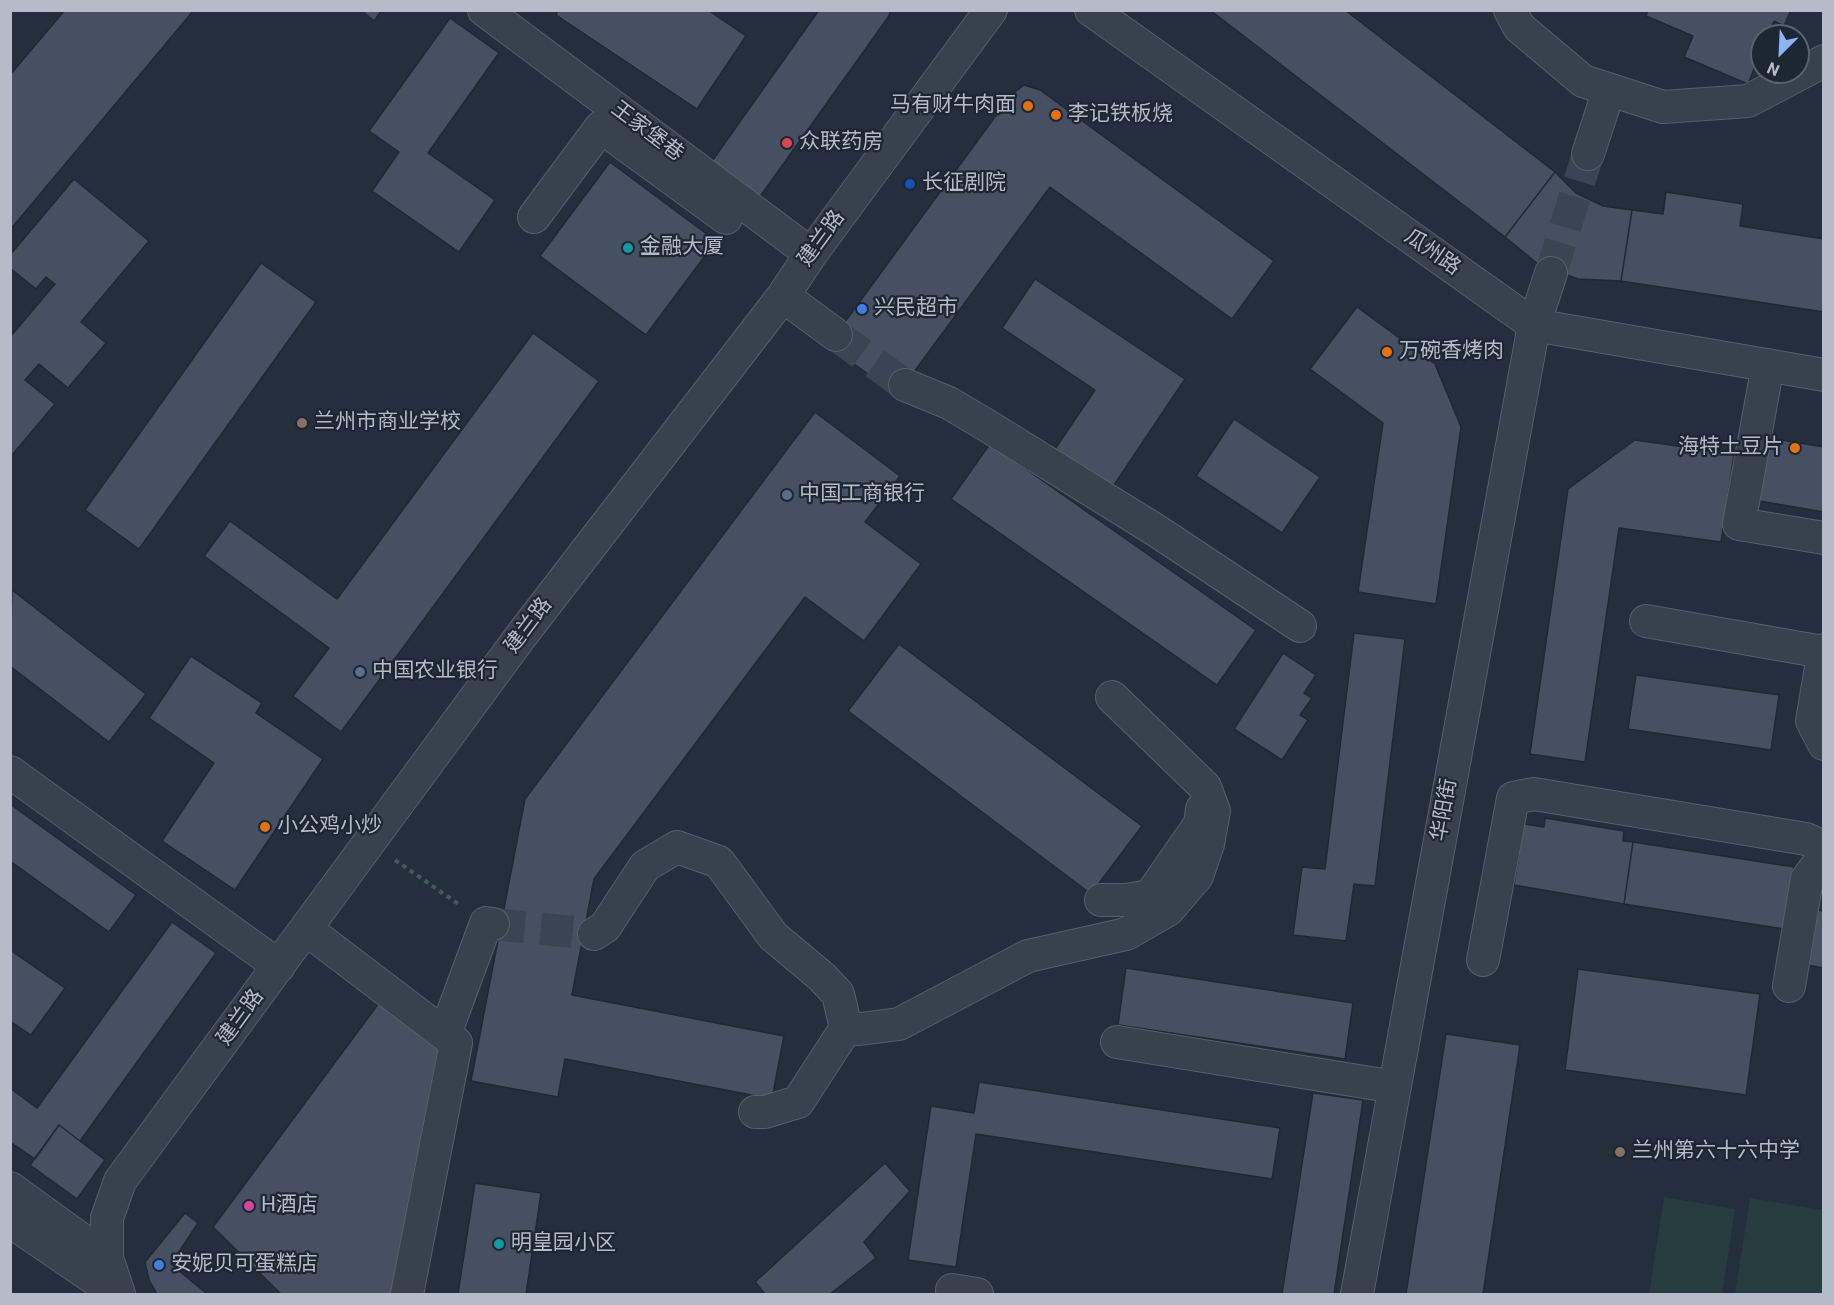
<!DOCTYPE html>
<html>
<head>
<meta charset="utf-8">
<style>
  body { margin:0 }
  #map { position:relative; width:1834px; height:1305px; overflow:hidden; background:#242f3e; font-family:Roboto,sans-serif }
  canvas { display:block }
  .frame { position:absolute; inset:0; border:12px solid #b4bcc9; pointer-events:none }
  .north { position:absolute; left:1750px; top:24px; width:60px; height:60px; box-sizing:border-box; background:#1d2633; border:2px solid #59626f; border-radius:50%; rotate:204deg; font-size:16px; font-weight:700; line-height:24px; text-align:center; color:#b4bcc9 }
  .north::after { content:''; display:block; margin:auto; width:21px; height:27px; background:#8ab4f8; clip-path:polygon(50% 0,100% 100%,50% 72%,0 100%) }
</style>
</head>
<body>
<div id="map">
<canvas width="1834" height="1305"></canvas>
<div class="frame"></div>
<div class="north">N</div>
</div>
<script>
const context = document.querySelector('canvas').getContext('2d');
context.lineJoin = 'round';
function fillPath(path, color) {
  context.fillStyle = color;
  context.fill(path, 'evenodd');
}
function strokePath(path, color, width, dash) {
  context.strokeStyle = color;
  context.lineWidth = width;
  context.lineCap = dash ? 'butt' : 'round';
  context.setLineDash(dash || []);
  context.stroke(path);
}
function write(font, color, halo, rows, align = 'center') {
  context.font = font + ' Roboto,"Noto Sans SC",sans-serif';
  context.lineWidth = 4.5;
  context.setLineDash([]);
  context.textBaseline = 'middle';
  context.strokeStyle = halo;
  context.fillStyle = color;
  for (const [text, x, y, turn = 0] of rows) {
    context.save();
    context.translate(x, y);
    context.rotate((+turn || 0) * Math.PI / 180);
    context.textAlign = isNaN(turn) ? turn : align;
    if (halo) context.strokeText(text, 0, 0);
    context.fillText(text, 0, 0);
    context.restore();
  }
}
fillPath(new Path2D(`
  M1664,1197L1735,1209L1722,1294H1649Z
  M1750,1198L1823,1210V1294H1735Z`), '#263c3f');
const building = new Path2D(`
  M65,10H194L10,230V75Z
  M361,10H382L374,21Z
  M558,10H708L746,36L697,109L556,15Z
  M819,10H890L889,16L759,198L710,164Z
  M1210,10H1345L1555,172L1505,237Z
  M1648,10H1791L1784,26L1774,21L1768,36H1762V49L1748,84L1684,57L1693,36L1646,16Z
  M450,18L499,53L428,153L495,200L459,252L372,191L399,152L369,131Z
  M1024,85L1040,90L1274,261L1232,319L1050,187L897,395L828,345L1011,95Z
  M610,162L716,241L646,335L540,256Z
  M1555,172L1576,193L1603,206L1632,210L1621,281L1578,279L1538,264L1505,237Z
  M74,179L149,241L81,322L106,343L68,388L39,364L25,380L55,404L12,455L10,454V337L55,284L46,277L36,289L10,268V255Z
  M1666,192L1743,204L1740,226L1824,239V312L1621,281L1632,210L1663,214Z
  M261,263L316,302L139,549L85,510Z
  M1035,279L1185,379L1112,488L1055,449L1095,390L1002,328Z
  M1357,307L1435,364L1461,427L1436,604L1358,592L1383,423L1310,369Z
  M533,333L599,381L341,732L293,696L329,648L204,556L230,521L337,599Z
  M815,412L900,476L865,522L921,564L864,641L805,597L594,879L572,995L784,1036L772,1099L565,1059L558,1097L471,1081L525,799Z
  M1234,419L1320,477L1282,533L1196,476Z
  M1770,438L1824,447V512L1759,501Z
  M1635,440L1734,454L1721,542L1619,528L1585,762L1530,754L1568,489Z
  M990,444L1256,630L1217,685L951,499Z
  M12,590L146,694L109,742L10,666Z
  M1354,633L1405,639L1375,886L1354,884L1346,941L1293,935L1302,867L1325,869Z
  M899,644L1142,826L1091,894L848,711Z
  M1283,653L1316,675L1304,693L1312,698L1300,715L1308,720L1282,760L1234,729Z
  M191,656L262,703L256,713L323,759L235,890L162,841L214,763L149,718Z
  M1636,675L1779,695L1771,750L1628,729Z
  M10,804L136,895L109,932L10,861Z
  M1545,818L1624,831L1623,841L1633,842L1624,904L1514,885L1524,824L1544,827Z
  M1633,842L1794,867L1784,929L1624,904Z
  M1811,909L1824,911V968L1802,964Z
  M172,922L216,953L80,1141L59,1125L35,1159L10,1142V1088L37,1108Z
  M10,950L65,988L31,1035L10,1021Z
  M1126,968L1353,1003L1345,1059L1118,1025Z
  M1578,969L1760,994L1746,1095L1565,1070Z
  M379,1003L444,1051L393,1294H281L213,1227Z
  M1446,1034L1520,1045L1483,1294H1406Z
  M979,1082L1280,1128L1272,1179L976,1134L956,1267L908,1260L931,1106L974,1113Z
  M1313,1093L1363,1100L1334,1294H1282Z
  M59,1125L105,1160L77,1199L30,1165Z
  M885,1163L910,1191L864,1242L876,1258L830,1294H765L755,1282Z
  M475,1183L541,1193L526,1294H458Z
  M185,1213L198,1223L171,1264L207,1294H157L149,1280L145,1262Z`);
fillPath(building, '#455162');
strokePath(building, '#1f2835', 1.5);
strokePath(new Path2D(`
  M1551,273L1588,154
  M836,335L905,385
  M493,924L594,934`), '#3a4453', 32, [32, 16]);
const minor = new Path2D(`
  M484,10L811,254
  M1091,10L1534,325L1824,375
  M1510,10L1519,27L1583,81L1663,107L1748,101L1824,61
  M1588,154L1609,90
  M534,217L601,127L726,218
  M783,296L836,335
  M1768,365L1739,524L1824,538
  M905,385L949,403L991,428L1157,531L1300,626
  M1646,621L1823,652
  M1824,650L1812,721L1824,744
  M10,772L279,966
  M1101,900H1126L1150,896L1200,824L1202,809
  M306,929L456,1043L407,1294
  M594,934L605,927L645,866L677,847L719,862L773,936L822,977L838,994L846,1028L798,1102L765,1112H755
  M1483,960L1513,798L1534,794L1806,839L1824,847
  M1789,986L1807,879L1824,857
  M846,1028L860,1029L899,1024L1028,956L1126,934L1168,910L1197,876L1208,844L1214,811L1205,787L1112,697
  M445,1034L486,923L493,924
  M1117,1042L1395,1087
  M10,1188L107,1258
  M10,1221L117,1294
  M952,1290L977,1294
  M119,1294L107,1258V1218L120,1181L521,636L783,296L811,254L991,10
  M1357,1294L1534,325L1551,273`);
strokePath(minor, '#565f6c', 34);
strokePath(new Path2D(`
  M395,860L460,905`), '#44595c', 4, [4.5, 4.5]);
strokePath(minor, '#38414e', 32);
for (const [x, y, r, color] of [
  [1028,106,6,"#e8710a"],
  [1056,115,6,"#e8710a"],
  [787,143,6,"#e0444e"],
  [910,184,6,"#1a4fb4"],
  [628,248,6,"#0f9aa8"],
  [862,309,6,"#3f7fe0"],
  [1387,352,6,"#e8710a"],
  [302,423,6,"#8d6e63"],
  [1795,448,6,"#e8710a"],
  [787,495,6,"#5c6f8a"],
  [360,672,6,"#5c6f8a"],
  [265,827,6,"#e8710a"],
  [1620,1152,6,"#8d6e63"],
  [249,1206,6,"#d1479c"],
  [499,1244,6,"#0f9aa8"],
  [159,1265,6,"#3f7fe0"]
]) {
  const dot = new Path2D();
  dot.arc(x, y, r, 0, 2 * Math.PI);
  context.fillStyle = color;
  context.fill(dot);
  strokePath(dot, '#1d2633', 2);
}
write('21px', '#b4bcc9', '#1d2633', [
  ["马有财牛肉面",1016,106,"right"],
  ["李记铁板烧",1068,115],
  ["众联药房",799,143],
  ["长征剧院",922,184],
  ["金融大厦",640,248],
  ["兴民超市",874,309],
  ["万碗香烤肉",1399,352],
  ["兰州市商业学校",314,423],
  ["海特土豆片",1783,448,"right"],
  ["中国工商银行",799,495],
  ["中国农业银行",372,672],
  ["小公鸡小炒",277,827],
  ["兰州第六十六中学",1632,1152],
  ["H酒店",261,1206],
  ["明皇园小区",511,1244],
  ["安妮贝可蛋糕店",171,1265]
], 'left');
write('21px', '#b4bcc9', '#1d2633', [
  ["王家堡巷",647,132,37],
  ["建兰路",822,239,-54],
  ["瓜州路",1432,253,35],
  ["建兰路",529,626,-53],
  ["华阳街",1445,810,-80],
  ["建兰路",241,1018,-54]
]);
</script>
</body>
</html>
